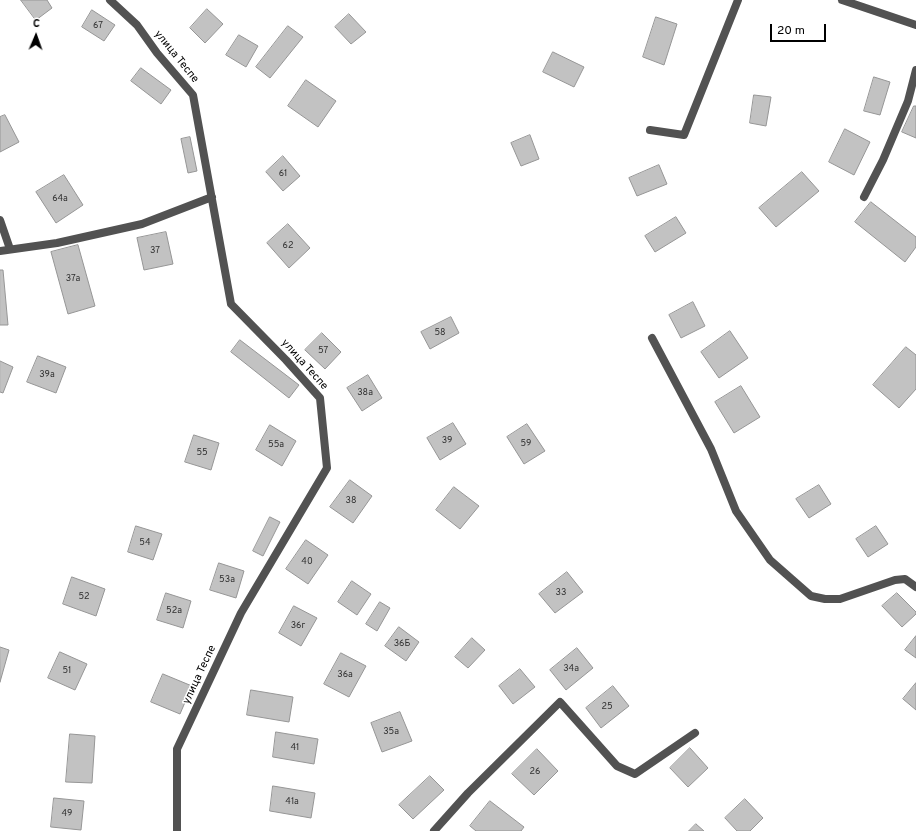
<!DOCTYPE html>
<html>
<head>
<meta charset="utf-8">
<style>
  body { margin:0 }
  #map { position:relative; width:916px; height:831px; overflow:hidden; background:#fff; font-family:Overpass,sans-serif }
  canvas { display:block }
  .north { position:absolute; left:16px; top:16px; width:40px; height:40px; -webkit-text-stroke:3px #fff; paint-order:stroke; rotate:2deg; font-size:11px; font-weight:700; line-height:16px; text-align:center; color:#000 }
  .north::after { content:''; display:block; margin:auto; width:14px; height:18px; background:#000; clip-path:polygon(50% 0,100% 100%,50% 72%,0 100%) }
  .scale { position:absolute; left:770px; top:24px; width:56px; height:18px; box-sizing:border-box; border:2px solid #000; border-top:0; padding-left:5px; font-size:12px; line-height:14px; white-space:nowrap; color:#000; -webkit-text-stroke:3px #fff; paint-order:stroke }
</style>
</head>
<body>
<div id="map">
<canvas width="916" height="831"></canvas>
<div class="north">С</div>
<div class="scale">20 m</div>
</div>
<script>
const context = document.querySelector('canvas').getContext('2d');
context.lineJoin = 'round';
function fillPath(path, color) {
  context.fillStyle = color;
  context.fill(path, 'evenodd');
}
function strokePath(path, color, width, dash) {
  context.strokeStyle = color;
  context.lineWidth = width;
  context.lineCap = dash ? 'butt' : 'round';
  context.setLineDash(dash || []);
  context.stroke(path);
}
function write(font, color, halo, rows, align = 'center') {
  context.font = font + ' Overpass,sans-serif';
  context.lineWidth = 3;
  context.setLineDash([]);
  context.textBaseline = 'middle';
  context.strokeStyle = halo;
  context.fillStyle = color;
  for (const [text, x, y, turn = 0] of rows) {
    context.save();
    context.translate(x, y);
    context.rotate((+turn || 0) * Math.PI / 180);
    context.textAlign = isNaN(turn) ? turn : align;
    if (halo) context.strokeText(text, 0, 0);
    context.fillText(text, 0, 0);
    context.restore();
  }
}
const building = new Path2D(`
  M21,0H47L52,8L36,20Z
  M207,9L223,24L205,43L190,28Z
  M92,10L115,25L104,41L82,27Z
  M349,14L366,32L351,44L335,27Z
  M656,17L677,24L664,65L643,57Z
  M288,26L303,37L270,78L256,67Z
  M239,35L258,46L246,67L226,55Z
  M553,52L584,67L574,87L543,72Z
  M141,68L171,90L161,104L131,81Z
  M874,77L890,82L880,115L864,111Z
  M306,80L336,101L318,127L288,106Z
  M754,95L771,97L766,126L750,123Z
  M914,106H916V138L902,132Z
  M5,115L19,142L0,152V117Z
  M845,129L870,142L854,175L829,162Z
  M530,135L539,159L521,166L511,143Z
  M190,137L197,171L188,173L181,139Z
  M283,156L300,176L283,191L266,172Z
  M659,165L667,184L637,196L629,178Z
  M802,172L819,191L776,227L759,208Z
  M64,175L83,205L56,223L36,192Z
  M871,202L916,237V247L905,262L855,222Z
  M676,217L686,233L655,252L645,236Z
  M288,224L310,248L289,268L267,243Z
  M166,232L173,264L144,270L137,238Z
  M78,245L95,306L68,314L51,252Z
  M0,270H3L8,325H0Z
  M693,302L705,326L681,338L669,315Z
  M451,317L459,333L430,349L421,332Z
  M730,331L748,358L719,378L701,352Z
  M322,333L341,352L325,369L305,350Z
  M240,340L299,385L289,398L231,352Z
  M906,347L916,355V389L899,408L873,385Z
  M38,356L66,367L56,393L27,382Z
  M0,361L13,367L3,393L0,392Z
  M368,375L382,398L362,411L347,388Z
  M741,386L760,417L734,433L715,402Z
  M453,423L466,444L440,460L427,438Z
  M527,424L545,451L524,464L507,437Z
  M270,425L296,441L282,466L256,450Z
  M194,435L219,443L211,470L185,462Z
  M350,480L372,496L353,523L330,507Z
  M819,485L831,504L809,518L796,499Z
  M454,487L479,506L460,529L436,510Z
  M270,517L280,522L263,556L253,551Z
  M136,526L162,534L153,560L128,552Z
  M876,526L888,544L868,557L856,539Z
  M306,540L328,555L308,584L286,569Z
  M219,563L244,571L236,598L210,590Z
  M567,572L583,592L555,613L539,594Z
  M72,577L105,589L96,616L63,604Z
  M352,581L371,594L357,615L338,602Z
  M166,593L191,601L183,628L157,620Z
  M897,593L916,612V614L902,627L882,606Z
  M380,602L390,608L377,631L366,624Z
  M294,606L317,618L301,646L279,633Z
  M399,627L419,642L406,661L385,646Z
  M916,636V658L905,650Z
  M472,638L485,650L468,668L455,657Z
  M0,647L9,650L0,682Z
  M577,648L593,668L566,690L550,670Z
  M60,652L87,664L75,690L48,678Z
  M341,653L366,666L349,697L324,684Z
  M520,669L535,687L513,704L499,686Z
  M163,674L192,686L180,714L151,702Z
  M916,683V710L903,699Z
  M613,686L629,706L601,728L586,708Z
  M251,690L293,697L289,722L247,715Z
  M400,712L412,741L382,752L371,723Z
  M276,732L318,739L314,764L273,757Z
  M70,734L95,736L92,783L66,782Z
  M690,748L708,768L688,787L670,768Z
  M537,749L558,771L534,795L512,774Z
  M430,776L444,790L413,819L399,805Z
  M273,786L315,793L311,818L270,811Z
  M54,798L84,801L81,830L51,827Z
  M745,799L763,818L750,831H737L725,818Z
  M490,801L524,827L521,831H476L470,826Z
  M696,824L704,831H689Z`);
fillPath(building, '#c2c2c2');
strokePath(building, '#969696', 1);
strokePath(new Path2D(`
  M650,130L684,135L738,0
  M864,197L883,160L908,101L916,70
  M0,220L10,249`), '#525252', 8);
strokePath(new Path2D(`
  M110,0L137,25L157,53L193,95L231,304L286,360L320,398L327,468L241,613L177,749V831
  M842,0L916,25
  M0,251L57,243L142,224L212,197
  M652,338L711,449L736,511L770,560L811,596L825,599H840L895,580L905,579L916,587
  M434,831L468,793L560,702L617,766L635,774L695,733`), '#525252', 8);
write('9px', '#303030', null, [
  ["67",98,26],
  ["61",283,174],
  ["64а",60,199],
  ["62",288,246],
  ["37",155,251],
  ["37а",73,279],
  ["58",440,333],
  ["57",323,351],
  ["39а",47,375],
  ["38а",365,393],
  ["39",447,441],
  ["59",526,444],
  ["55а",276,445],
  ["55",202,453],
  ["38",351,501],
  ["54",145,543],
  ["40",307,562],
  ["53а",227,580],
  ["33",561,593],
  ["52",84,597],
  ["52а",174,611],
  ["36г",298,626],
  ["36Б",402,644],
  ["34а",571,669],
  ["51",67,671],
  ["36а",345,675],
  ["25",607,707],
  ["35а",391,732],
  ["41",295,748],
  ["26",535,772],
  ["41а",292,802],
  ["49",67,814]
]);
write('11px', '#000', '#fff', [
  ["улица Теспе",176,57,51],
  ["улица Теспе",304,365,48],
  ["улица Теспе",200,675,-65]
]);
</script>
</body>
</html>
